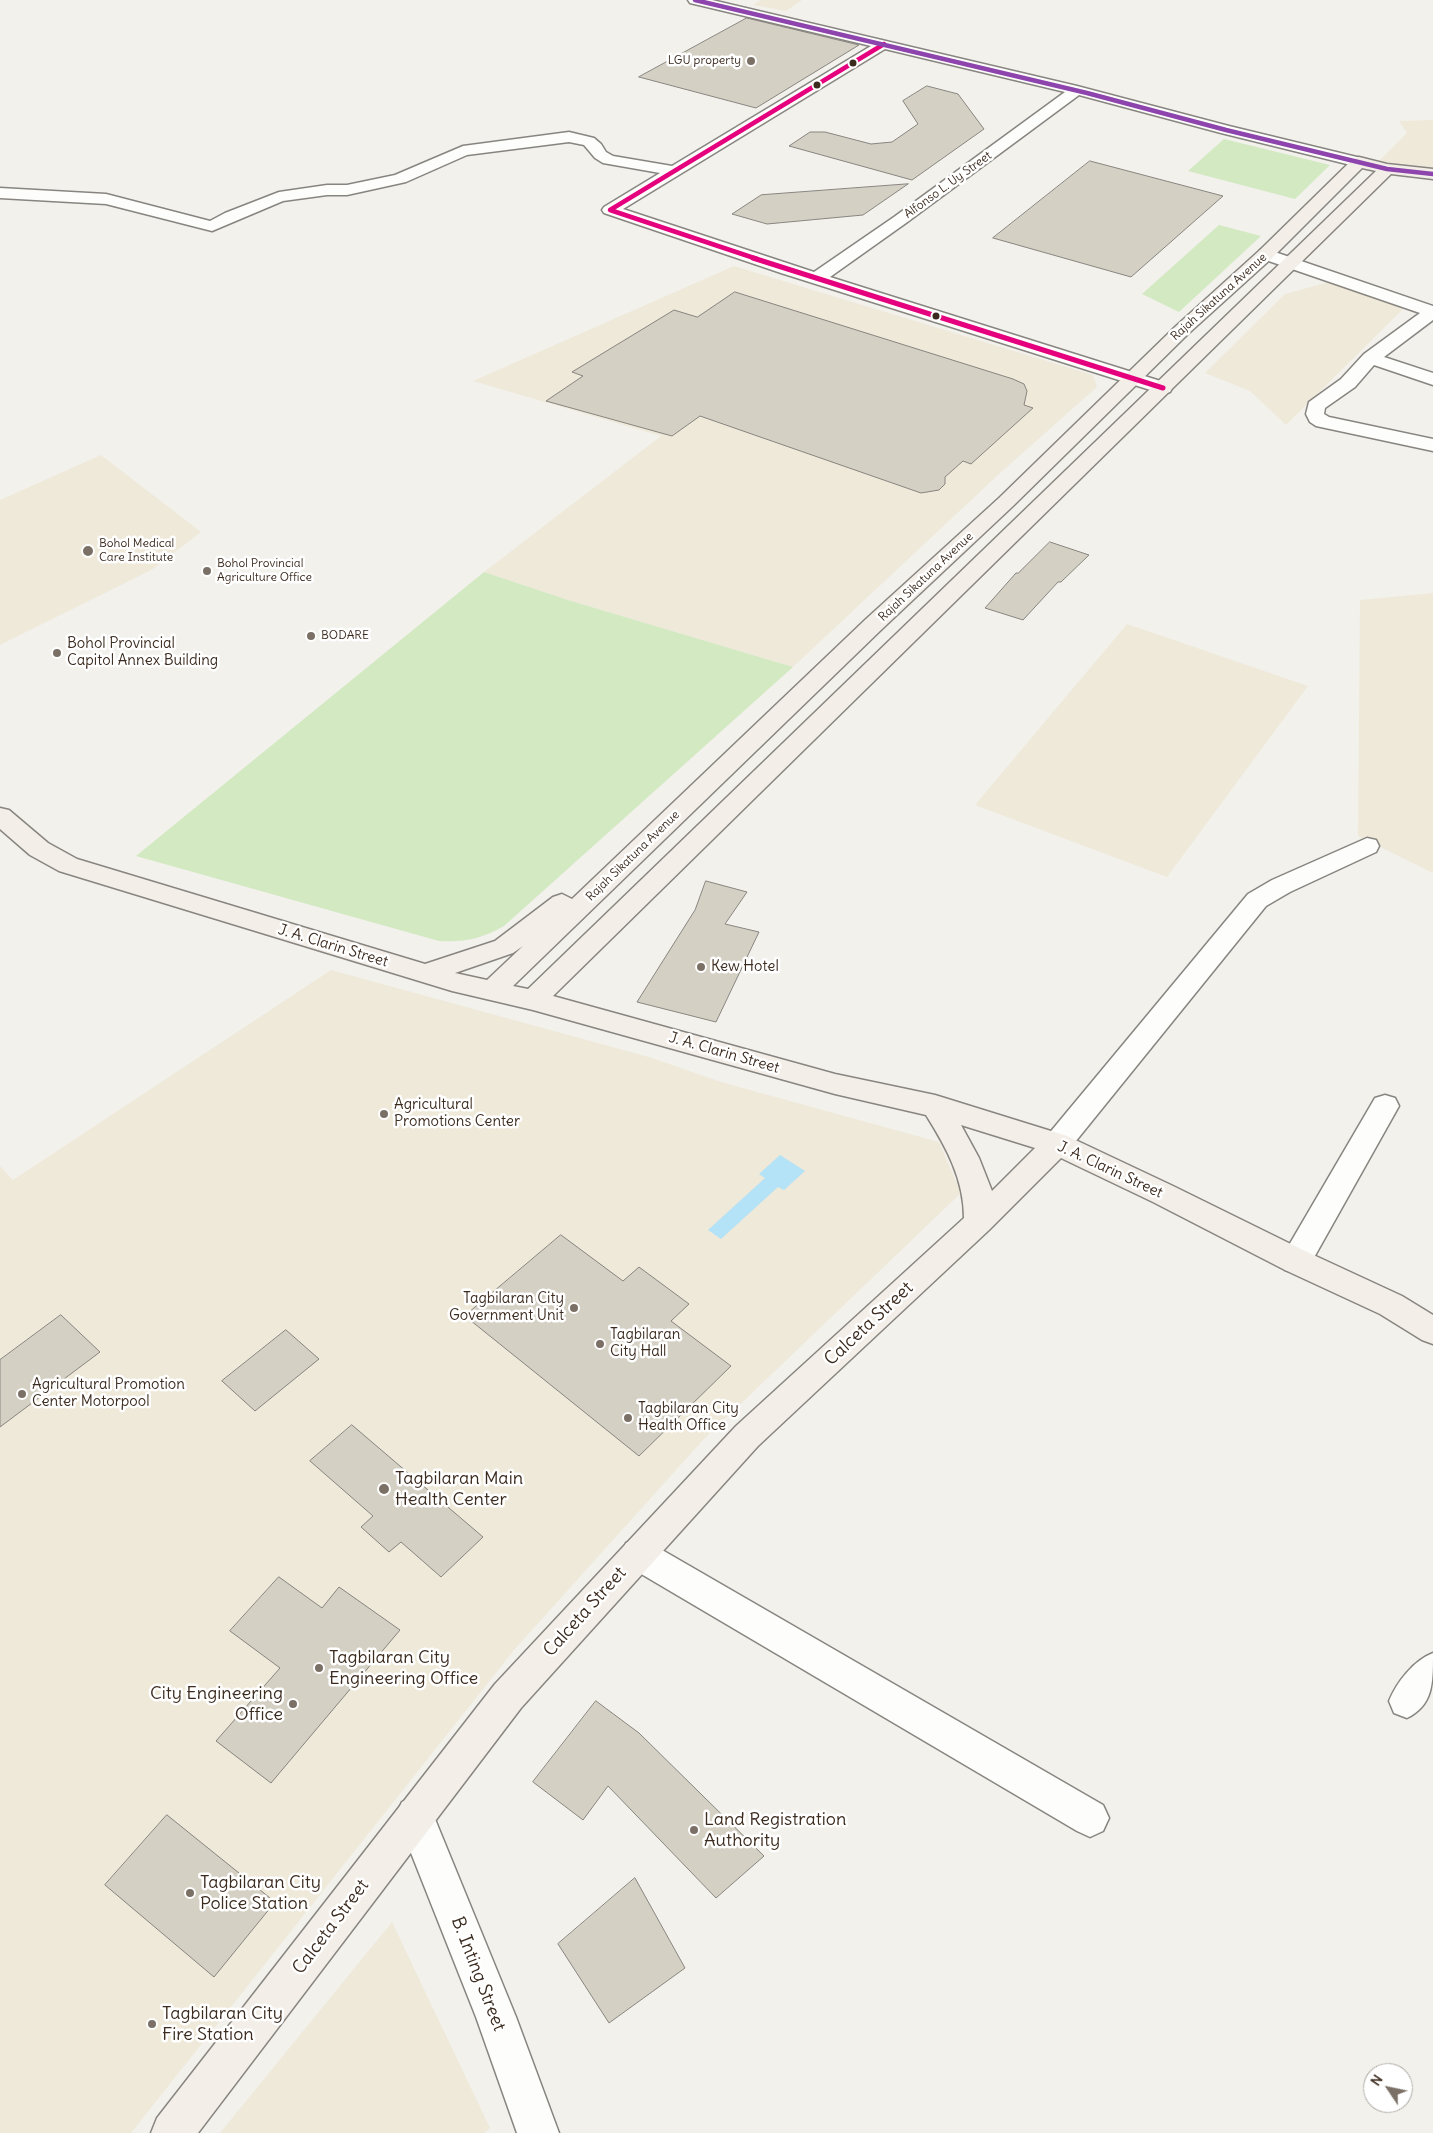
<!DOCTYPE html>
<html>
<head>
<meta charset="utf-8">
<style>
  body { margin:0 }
  #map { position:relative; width:1433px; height:2133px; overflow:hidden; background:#f2f1ec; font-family:Delius,sans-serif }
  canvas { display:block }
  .north { position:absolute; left:1363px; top:2063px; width:50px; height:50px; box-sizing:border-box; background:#fff; border:1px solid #b1aaa5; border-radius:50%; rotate:304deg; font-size:14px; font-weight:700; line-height:20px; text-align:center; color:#3b2a1e }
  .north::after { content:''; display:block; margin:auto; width:18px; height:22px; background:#7b7066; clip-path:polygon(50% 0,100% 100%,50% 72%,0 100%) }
</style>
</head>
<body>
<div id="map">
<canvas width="1433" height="2133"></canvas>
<div class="north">N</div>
</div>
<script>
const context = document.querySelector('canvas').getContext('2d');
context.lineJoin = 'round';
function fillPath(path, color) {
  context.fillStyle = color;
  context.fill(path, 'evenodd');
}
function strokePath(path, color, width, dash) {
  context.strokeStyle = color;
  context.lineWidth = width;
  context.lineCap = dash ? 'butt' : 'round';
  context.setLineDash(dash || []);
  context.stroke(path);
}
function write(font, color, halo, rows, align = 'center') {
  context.font = font + ' Delius,sans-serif';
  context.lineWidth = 5;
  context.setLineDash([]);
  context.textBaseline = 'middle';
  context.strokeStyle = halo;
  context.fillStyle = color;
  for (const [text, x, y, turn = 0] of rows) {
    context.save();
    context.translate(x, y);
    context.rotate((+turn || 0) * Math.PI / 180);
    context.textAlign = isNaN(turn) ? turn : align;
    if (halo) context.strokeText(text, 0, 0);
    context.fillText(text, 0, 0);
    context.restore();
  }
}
fillPath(new Path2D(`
  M761,0H802L786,11L753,5Z
  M1433,120V170L1414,169L1379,161L1407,133L1399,121Z
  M734,266L1093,375L1097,387L999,474L793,667L568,600L484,572L661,436L473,381Z
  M1329,282L1404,308L1286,425L1250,391L1205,373L1285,294Z
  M101,455L201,532L153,569L0,645V500Z
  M1433,593V873L1358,836L1360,600Z
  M1127,624L1308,686L1167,877L975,805Z
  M331,970L649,1057L721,1082L939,1142L961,1193L704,1439L514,1650L131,2133H0V1166L13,1180Z
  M392,1922L490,2128L484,2133H220Z`), '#efe9da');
fillPath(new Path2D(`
  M1224,139L1330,165L1295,199L1188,171Z
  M1219,225L1261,236L1179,312L1142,294Z
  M484,572L568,600L793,667L504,926C481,939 466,942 439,941L136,856Z`), '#d3e9c2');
fillPath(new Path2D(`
  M780,1155L805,1171L784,1190L778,1187L721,1239L708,1230L765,1178L759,1174Z`), '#b4e2f7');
const building = new Path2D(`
  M747,18L859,45L756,108L639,77Z
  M927,86L958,94L984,129L912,180L789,146L810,132H825L871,144L892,142L918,124L903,101Z
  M1090,161L1223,196L1131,277L993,238Z
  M908,184L863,215L767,224L732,214L761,195Z
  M735,292L1013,379L1024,384L1027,391L1024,405L1033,408L971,464L963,461L945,477V484L939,490L921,493L700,416L672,436L546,401L583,376L572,372L674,310L697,317Z
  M1050,542L1089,555L1061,582H1058L1023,620L985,608L1016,573H1018Z
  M706,881L747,892L725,924L759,932L716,1022L637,1002L695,910Z
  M561,1235L623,1281L639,1267L689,1304L671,1321L731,1366L639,1456L465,1316Z
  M61,1315L100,1352L0,1427V1360Z
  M286,1330L319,1359L255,1411L222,1381Z
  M352,1425L483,1537L441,1577L401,1542L389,1552L361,1527L373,1516L310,1461Z
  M279,1577L322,1608L339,1587L400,1630L271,1783L216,1741L280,1668L230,1631Z
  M596,1701L639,1733L764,1856L716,1898L608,1786L583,1820L533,1782Z
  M167,1815L275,1902L214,1977L105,1885Z
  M635,1878L685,1968L609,2023L558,1944Z`);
fillPath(building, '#d5d0c4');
strokePath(building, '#888580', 1);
const minor = new Path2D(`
  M688,0H712L1077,86L1229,126L1365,159L1367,162L1365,165L1359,167L1221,133L1079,95L906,223L830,277L1170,384L1172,388L1170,392L1163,394L781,273L604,213L602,210L604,207L660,173L603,163L595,158L584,145L569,142L467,155L406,182L347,195H327L283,201L212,231L106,204L0,198V188L106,194L210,221L225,213L279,192L327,185H347L395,175L463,146L569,132L594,138L601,144L606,152L613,156L672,166L871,46L690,3ZM885,49L1065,92L894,217L814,272L623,209Z
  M1266,249L1433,306V320L1384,357L1433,373V385L1374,365L1355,387L1325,408L1324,414L1329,417L1433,439V451L1316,426L1310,422L1306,414L1309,402L1341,379L1364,354L1420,313L1260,258L1258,254L1260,250Z
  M1367,838L1376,840L1379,846L1376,852L1290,892L1266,906L1067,1152L1057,1155L1047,1152L1043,1144L1047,1136L1248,894L1272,880Z
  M1385,1095L1395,1098L1399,1106L1307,1270L1296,1273L1285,1270L1281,1261L1285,1252L1375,1098Z
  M638,1538L650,1543L1103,1805L1109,1818L1103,1831L1090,1837L1077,1831L626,1565L621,1554L626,1543Z
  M1433,1653C1433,1684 1433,1705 1407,1718L1394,1713L1389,1701C1397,1682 1413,1661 1433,1653Z
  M415,1796L428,1802L516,2017L559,2133H517L476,2017L396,1815L402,1802Z`);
const major = new Path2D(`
  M1359,157L1387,164L1433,169V179L1391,174L553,996L835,1074L935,1095L1067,1136L1173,1186L1307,1252L1402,1296L1433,1315V1344L1422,1340L1380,1314L1285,1270L1153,1202L1061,1158L989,1230L758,1446L521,1708L198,2133H151L157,2118L495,1684L736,1426L964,1218C964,1179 946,1147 926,1115L835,1094L533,1010L452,991L59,871L30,855L0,829V808L9,810L48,843L77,859L425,964L495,941L553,897L562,894L572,899L866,619L999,498L1176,326L1260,250L1353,159ZM1362,168L1376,171L528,989L513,986L882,629L1013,506L1188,334L1272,258ZM523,946L487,980L455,973L513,953ZM961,1125L1035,1148L992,1191L979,1158Z`);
strokePath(minor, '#888580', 3);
strokePath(major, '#888580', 3);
fillPath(minor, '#fdfdfc');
fillPath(major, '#f3eee8');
strokePath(new Path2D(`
  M757,259L610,210L884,44`), '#e5007d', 4.5);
strokePath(new Path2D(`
  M753,258L1163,388`), '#e5007d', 5);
strokePath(new Path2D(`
  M695,0L1087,93L1226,130L1387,169L1433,174`), '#8e44ad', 4.5);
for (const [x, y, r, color] of [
  [751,61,5,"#7b7066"],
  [853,63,4.5,"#3b2a1e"],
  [817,85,4.5,"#3b2a1e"],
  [936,316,4.5,"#3b2a1e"],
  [88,551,6,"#7b7066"],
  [207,571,5,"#7b7066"],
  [311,636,5,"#7b7066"],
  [57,653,5,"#7b7066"],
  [701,967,5,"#7b7066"],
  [384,1114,5,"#7b7066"],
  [574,1308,5,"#7b7066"],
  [600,1344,5,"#7b7066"],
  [22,1394,5,"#7b7066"],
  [628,1418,5,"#7b7066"],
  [384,1489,6,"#7b7066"],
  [319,1668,5,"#7b7066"],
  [293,1704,5,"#7b7066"],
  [694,1830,5,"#7b7066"],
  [190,1893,5,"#7b7066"],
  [152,2024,5,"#7b7066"]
]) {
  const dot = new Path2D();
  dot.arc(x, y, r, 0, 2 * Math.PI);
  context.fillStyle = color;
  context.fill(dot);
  strokePath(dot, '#fff', 2);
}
write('12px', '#3b2a1e', '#fff', [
  ["LGU property",741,61,"right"],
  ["Bohol Medical",99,544],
  ["Care Institute",99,558],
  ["Bohol Provincial",217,564],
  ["Agriculture Office",217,578],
  ["BODARE",321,636]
], 'left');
write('12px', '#3b2a1e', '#fff', [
  ["Alfonso L. Uy Street",948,185,-36],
  ["Rajah Sikatuna Avenue",1219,297,-42],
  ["Rajah Sikatuna Avenue",926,577,-43],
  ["Rajah Sikatuna Avenue",633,856,-44]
]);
write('15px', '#3b2a1e', '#fff', [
  ["Bohol Provincial",67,644],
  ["Capitol Annex Building",67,661],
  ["Kew Hotel",711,967],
  ["Agricultural",394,1105],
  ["Promotions Center",394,1122],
  ["Tagbilaran City",564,1299,"right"],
  ["Government Unit",564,1316,"right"],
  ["Tagbilaran",610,1335],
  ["City Hall",610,1352],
  ["Agricultural Promotion",32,1385],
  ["Center Motorpool",32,1402],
  ["Tagbilaran City",638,1409],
  ["Health Office",638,1426]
], 'left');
write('15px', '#3b2a1e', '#fff', [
  ["J. A. Clarin Street",333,946,17],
  ["J. A. Clarin Street",724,1053,16],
  ["J. A. Clarin Street",1110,1170,25]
]);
write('18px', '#3b2a1e', '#fff', [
  ["Calceta Street",869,1324,-43],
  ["Calceta Street",585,1612,-48],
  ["Calceta Street",331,1927,-53],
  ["B. Inting Street",478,1974,69]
]);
write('18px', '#3b2a1e', '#fff', [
  ["Tagbilaran Main",395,1479],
  ["Health Center",395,1500],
  ["Tagbilaran City",329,1658],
  ["Engineering Office",329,1679],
  ["City Engineering",283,1694,"right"],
  ["Office",283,1715,"right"],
  ["Land Registration",704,1820],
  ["Authority",704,1841],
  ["Tagbilaran City",200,1883],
  ["Police Station",200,1904],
  ["Tagbilaran City",162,2014],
  ["Fire Station",162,2035]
], 'left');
</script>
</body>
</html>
